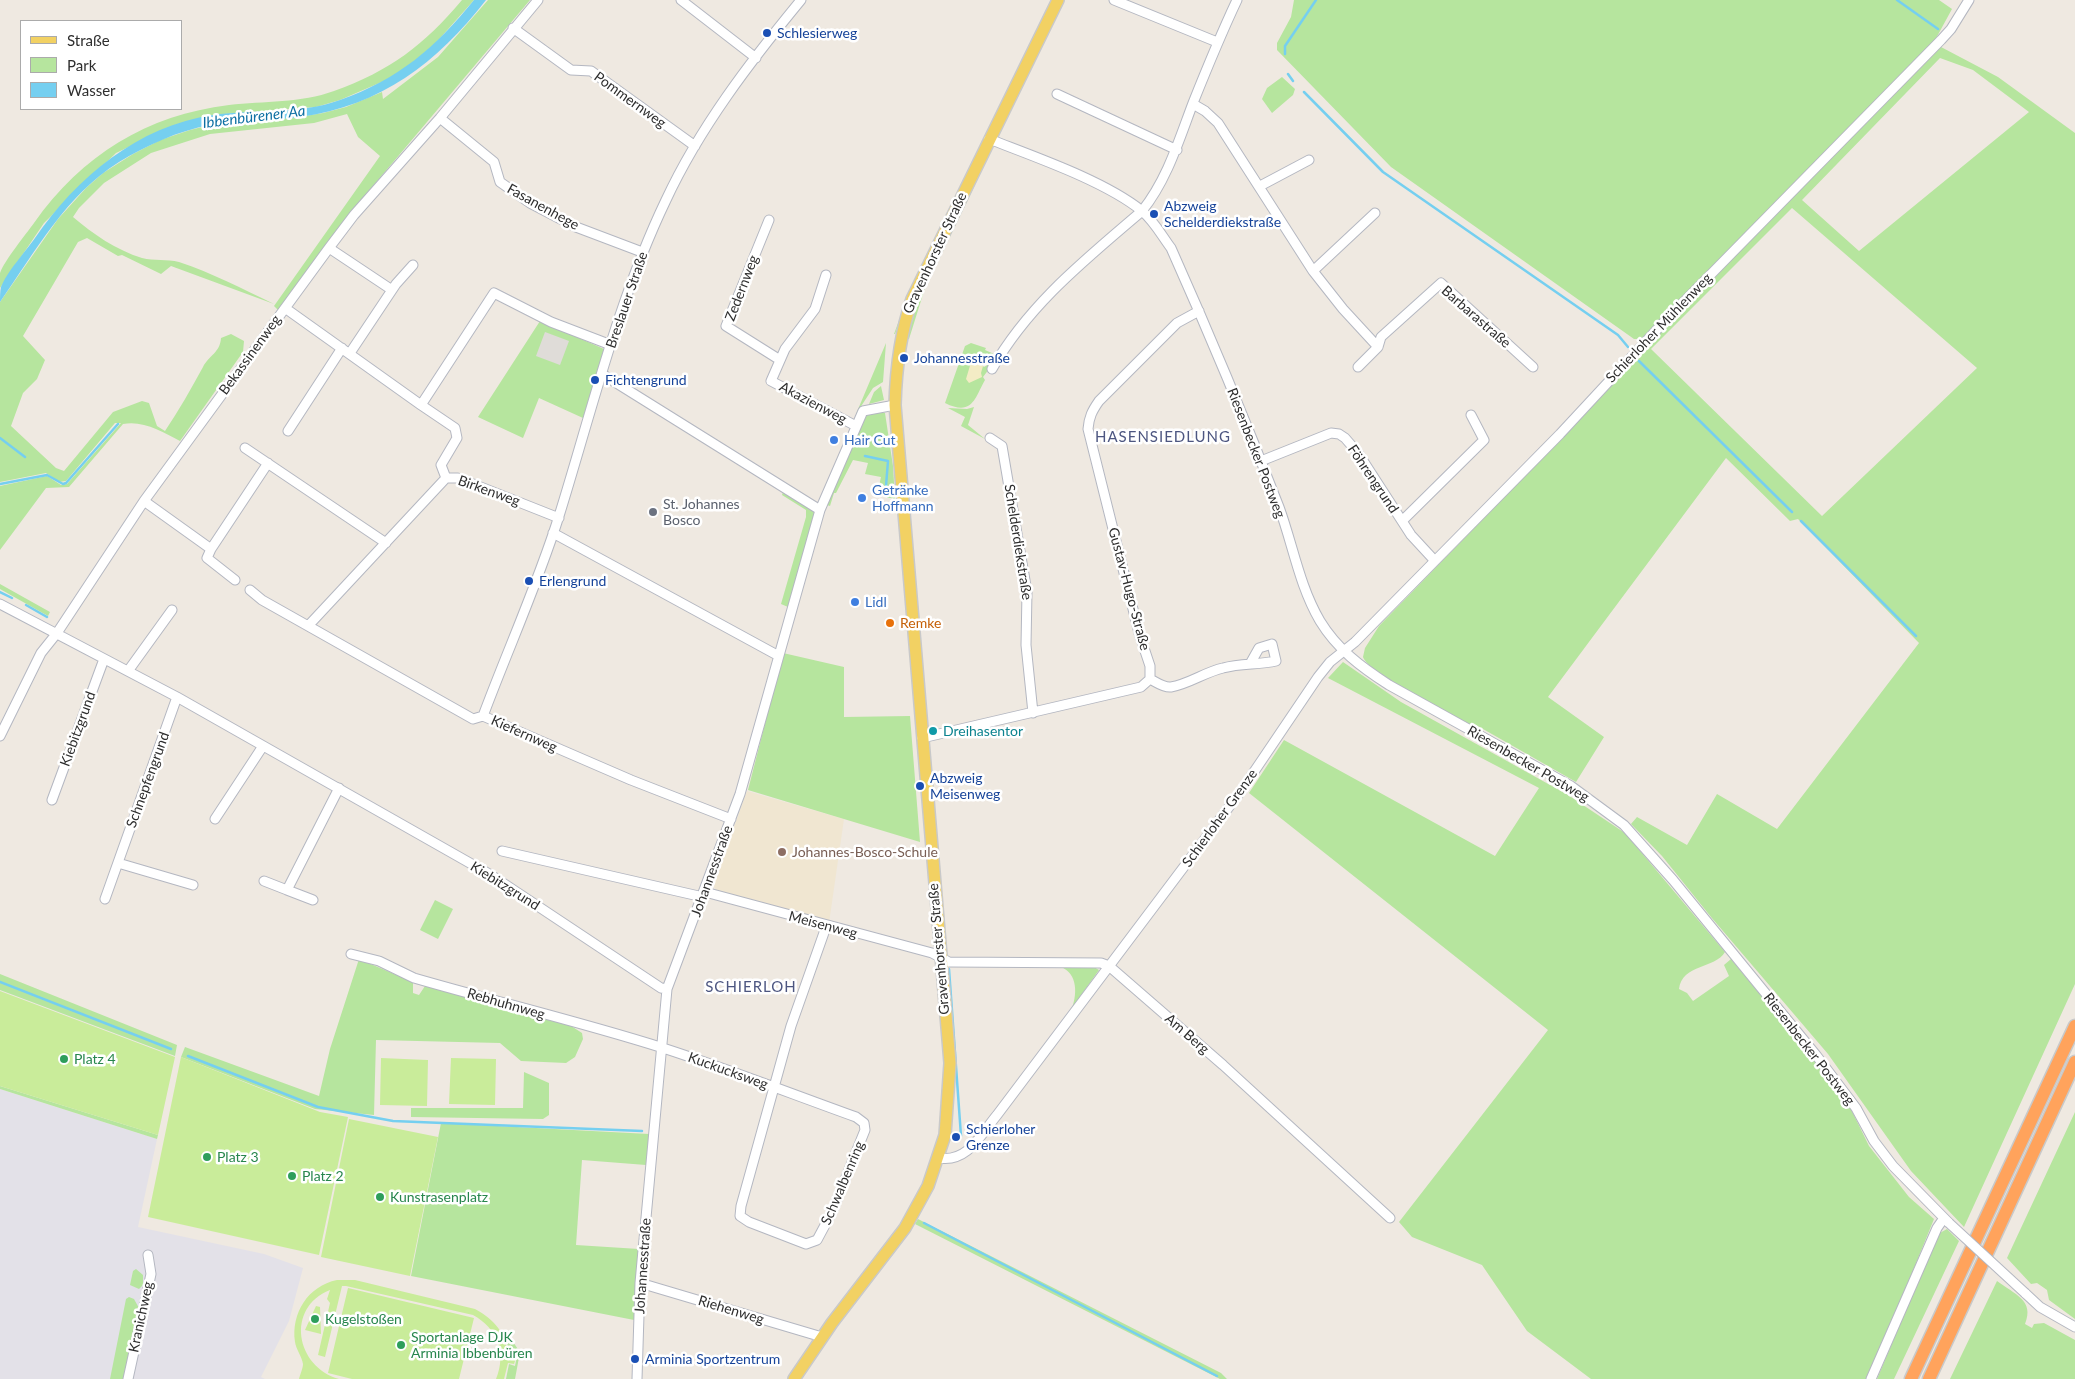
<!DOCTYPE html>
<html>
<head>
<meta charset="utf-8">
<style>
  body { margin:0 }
  #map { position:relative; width:2075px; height:1379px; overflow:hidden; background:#efe9e1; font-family:Lato,sans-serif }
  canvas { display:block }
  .legend { position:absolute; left:20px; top:20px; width:162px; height:90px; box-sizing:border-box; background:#fff; border:1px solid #ababab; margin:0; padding:6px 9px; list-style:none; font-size:15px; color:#2e2e2e }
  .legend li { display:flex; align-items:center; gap:10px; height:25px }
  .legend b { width:25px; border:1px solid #ababab }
</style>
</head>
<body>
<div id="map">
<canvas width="2075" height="1379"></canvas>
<ul class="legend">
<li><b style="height:6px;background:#f2d163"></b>Straße</li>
<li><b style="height:14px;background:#b6e59e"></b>Park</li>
<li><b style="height:14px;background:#75cff0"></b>Wasser</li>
</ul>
</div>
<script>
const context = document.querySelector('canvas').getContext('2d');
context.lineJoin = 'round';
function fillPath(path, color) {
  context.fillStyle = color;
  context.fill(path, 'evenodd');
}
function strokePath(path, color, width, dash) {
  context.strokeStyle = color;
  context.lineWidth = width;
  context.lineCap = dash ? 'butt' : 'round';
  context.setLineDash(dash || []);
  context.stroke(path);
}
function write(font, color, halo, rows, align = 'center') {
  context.font = font + ' Lato,sans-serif';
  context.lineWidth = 5;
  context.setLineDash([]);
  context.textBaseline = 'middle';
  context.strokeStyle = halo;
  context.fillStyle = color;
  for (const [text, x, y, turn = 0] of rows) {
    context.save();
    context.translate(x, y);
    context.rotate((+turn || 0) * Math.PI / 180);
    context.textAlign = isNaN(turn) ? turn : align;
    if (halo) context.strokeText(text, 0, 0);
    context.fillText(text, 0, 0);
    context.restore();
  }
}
fillPath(new Path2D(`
  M0,1089L157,1139L138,1227L264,1254L303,1268L289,1321L261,1377L265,1379H0Z`), '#e3e1e8');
fillPath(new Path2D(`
  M747,791L844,819L829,923L717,892L713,885Z`), '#f0e6d1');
fillPath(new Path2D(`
  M462,0H474L434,45L405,69L384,81L340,100L316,107L212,115L175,125L116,153L44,223L0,288C0,284 0,277 0,273C4,261 26,234 34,223C82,155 147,115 229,105C264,101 301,103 334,91C390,71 424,45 462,0Z
  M488,0H530L351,212L278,310L274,306L380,156L358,137L347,114L314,123L210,134L151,153L104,183L79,208L73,217C93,234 116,250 142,258C154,261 167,259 179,262C212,273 243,289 274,304L171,266L161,274L122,255L118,256L87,238L78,242L23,336L45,360L37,379L23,393L11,426L56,468L64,471L113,412L142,401L149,403L157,426L165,431C179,410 191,389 203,367C209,355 220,353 221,338L231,334L244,341L243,352L180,441C163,432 143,420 123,424L69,487L46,488L0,550V486L47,476L61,485L67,484L121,423H115L66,481L59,482L46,473L0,482V302L58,219L86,188L103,173L133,154L160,140L190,130L210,125L299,117L323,113L346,107L382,92L383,99L438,57Z
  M1294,0H1939L1952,9L1934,42L1641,339H1634L1391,167L1277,50V43L1291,17Z
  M1941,47L1998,77L2075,133V984L1964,1227L1911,1171L1828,1054L1711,917L1662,856L1631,824L1637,817L1687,845L1717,794L1777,829L1919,643L1798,519L1790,521L1726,458L1548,697L1604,737L1576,782L1476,725L1473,727C1453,716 1369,674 1363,657L1365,648L1379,626L1553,447L1635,360L1663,325ZM1940,58L1973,70L2029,112L1859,251L1802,200ZM1792,208L1977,368L1822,516L1651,349Z
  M1282,77L1295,89L1293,95L1272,113L1262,99L1267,88Z
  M964,179L901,317L895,334H894L912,285Z
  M976,183L925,288L909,339H907L922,287Z
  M540,321L604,349L583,418L539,398L523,438L478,417Z
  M886,343L883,382L873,388L856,414Z
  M971,343L986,348L985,350L994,354L995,358L992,362L989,360L985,363L977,360L984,367L989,364L992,365L983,377L985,380C975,397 973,417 945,403L965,346Z
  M881,386L884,400L869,404L874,392Z
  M974,407L968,425L985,439L961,426L965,417L948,408L967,409Z
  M881,412L885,413L893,466L896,515L893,498H887L888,492L878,490L881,477L865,474L868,463L853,460L836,493H834L830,506L827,505L865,416L869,413Z
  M783,492L811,508L816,514L788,607L781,604L806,517V510L782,495Z
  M0,584L50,612L48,616L0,589Z
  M783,653L844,667V717L910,716L920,842L748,790Z
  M1343,662L1401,702L1568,795L1625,833L1725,952C1715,969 1682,964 1679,989L1687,993L1693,1001L1729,976L1724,965L1731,959L1830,1079L1849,1105L1869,1146L1909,1197L1934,1219L1869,1379H1591L1527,1331L1482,1265L1412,1237L1399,1222L1548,1030L1249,793L1284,740L1495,856L1539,788L1328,678Z
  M435,900L453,909L438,939L420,930Z
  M359,959L413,982V993L419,995L425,986L568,1024L582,1033L583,1039L575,1057L566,1063L521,1061L500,1043L376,1040L374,1115L315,1109L181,1057L185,1047L319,1096L330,1049Z
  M1057,966L1094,967L1099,970L1072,1008C1078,992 1077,970 1057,966Z
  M0,974L177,1045L175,1056L0,990Z
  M524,1072L549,1083V1115L543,1119L411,1117V1108H523Z
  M0,1086L158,1135L157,1139L0,1089Z
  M2075,1112V1319L2049,1300L2047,1290L2037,1283L2031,1284L2007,1258Z
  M441,1123L649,1134L646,1165L582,1160L576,1245L639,1249L634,1320L411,1276Z
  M918,1219L1221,1373L1227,1379H1220L915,1224Z
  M1947,1229L1959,1241L1894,1379H1877L1938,1234Z
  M136,1269L143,1275V1285L139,1289L130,1285L133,1271Z
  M1997,1281C2014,1294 2035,1300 2025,1324L2032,1328L2034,1324L2044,1323L2075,1340V1379H1950Z
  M129,1297L134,1299L140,1310L125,1379H110L126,1299Z
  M506,1332L520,1352L515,1379H506L509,1364L515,1366L517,1356L510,1354L504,1333Z`), '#b6e59e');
fillPath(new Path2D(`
  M976,357L978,363L983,366L981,373L982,377L969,383L966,379L972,359Z`), '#f3ecc5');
fillPath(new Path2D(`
  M0,991L175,1057L158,1135L0,1086Z
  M181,1057L320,1112L348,1117L319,1255L148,1217Z
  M381,1058L428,1060L427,1106L380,1105Z
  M451,1058L496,1059L495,1105L449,1104Z
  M349,1119L438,1137L410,1276L321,1257Z
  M337,1280H355L475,1309C494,1319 507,1334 508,1356L516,1358L514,1364L508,1363L504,1379H496C507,1353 497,1328 473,1315L346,1286H342L325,1357L318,1355L330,1303L327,1299L330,1290C285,1308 296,1367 339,1379H299C300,1375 303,1368 303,1364C302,1357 296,1349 295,1342C291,1313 308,1286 337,1280Z
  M348,1288L474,1318L459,1379H352L328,1373Z
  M316,1306L320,1307L321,1334L305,1330Z`), '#c9ec9a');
fillPath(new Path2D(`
  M545,332L569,341L560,365L536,356Z`), '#dfdcd8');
fillPath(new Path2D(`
  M474,0H486C436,64 382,105 300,117C270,121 240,119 210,125C178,131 147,145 119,162C66,195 35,252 0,302C0,298 0,291 1,287C7,272 25,252 35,238C77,177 138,126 213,115C255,109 299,115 340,100C399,79 435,48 474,0Z`), '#75cff0');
strokePath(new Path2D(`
  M1897,0L1938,29
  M1285,54V46L1316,0
  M1288,74L1293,81
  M1304,92L1383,172L1618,335L1628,347
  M1639,361L1792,512
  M0,438L25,457
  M865,456L888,461L886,486
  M0,484L47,475L63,484L66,483L118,424
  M1801,521L1916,636
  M0,592L12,598
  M26,605L47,617
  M949,969L961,1136
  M0,982L171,1049
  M188,1056L318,1107L393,1121L642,1131
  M924,1223L1217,1376`), '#75cff0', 2.5);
const minor = new Path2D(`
  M681,0L756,58
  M1114,0L1217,42
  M513,28L571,70L591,71L695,146
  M1057,94L1177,150
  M1193,104L1205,111L1218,123L1313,271L1343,309L1378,347L1358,367
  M440,118L494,162L500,182L530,203L576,227L642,252
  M989,139C1035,157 1105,181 1142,211C1154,221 1162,236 1171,248C1209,333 1245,419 1279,507C1293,545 1299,585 1320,621C1337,649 1361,667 1389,685L1571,786L1624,825L1673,880L1816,1055L1856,1108L1874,1141L1893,1166L1949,1223
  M1260,186L1309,160
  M769,220L726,326L780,360
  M329,248L392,290
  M1313,271L1375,213
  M826,275L815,309L785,349L771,381L856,426
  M285,308L421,405L494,293L551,322L611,345
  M1378,347L1381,337L1441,283L1533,367
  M350,353L396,284L413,265
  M992,369C1029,304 1086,259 1142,211C1167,180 1179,140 1193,103C1207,68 1221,34 1237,0
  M602,374L820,510
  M421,405L455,428L457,438L441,465L446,478
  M288,431L342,348
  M990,438L1002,446L1027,592L1026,645L1033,713
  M245,448L386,543
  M1261,461L1331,433L1339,434L1345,438L1358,453L1411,535L1435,561
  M144,501L211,549L268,463
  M1402,521L1484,440L1471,415
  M553,533L777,655
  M211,549L207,558L235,580
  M250,590L262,600L473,719L483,716L631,780L731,819
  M0,604L177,697L491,875L661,988L667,989
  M308,626L446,478H458L559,518
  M128,671L172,610
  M1150,679C1156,682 1164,688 1171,687C1189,684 1205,672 1223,668C1241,663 1258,665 1276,661L1272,644L1259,648L1250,664
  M483,716C508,649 538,583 559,516C592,410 618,300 666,200C700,127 750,62 801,0
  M0,736L41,653L57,633L144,501L329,248L354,215L440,118L538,0
  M922,738L1141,687L1150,679V666L1139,633L1088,429C1089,417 1092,411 1099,401L1177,323L1199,311
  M52,800L104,659
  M215,819L263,746
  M502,851L703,897
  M118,863L193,885
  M264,881L287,890L339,788
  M287,890L313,900
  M705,892L932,953L949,962L1101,963L1109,966L1223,1065L1390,1218
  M105,899L177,697
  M351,954L379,961L414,978C497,1002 581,1022 663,1048C728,1069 792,1094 856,1117L864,1123L865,1130L832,1212L817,1240L806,1244L749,1222L740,1216L741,1206L791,1026L826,927
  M939,1158C968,1163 981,1134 997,1115L1241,791L1318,677L1330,662L1355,642L1560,434L1664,322L1941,40L1951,29L1969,0
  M640,1283L822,1337
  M2025,1293L2040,1307L2075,1327
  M128,1379L151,1274L148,1255
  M637,1379L640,1283L667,989L740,794L820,510L863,411L895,405
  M1871,1379L1937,1228L1944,1218`);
const major = new Path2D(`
  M794,1379L832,1323L905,1228L928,1186L945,1135L950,1063L895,405C896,367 900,334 912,299L1058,0`);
const highway = new Path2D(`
  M1911,1379L2075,1026
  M1929,1379L2075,1062`);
strokePath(minor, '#b4b7c1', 11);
strokePath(major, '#c9c9c9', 14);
strokePath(highway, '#c9c9c9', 15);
strokePath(minor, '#fff', 9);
strokePath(major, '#f2d163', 11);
strokePath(highway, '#ffa35c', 12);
const minorBridge = new Path2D(`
  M1949,1223L2025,1293`);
strokePath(minorBridge, '#b4b7c1', 11, []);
strokePath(minorBridge, '#fff', 9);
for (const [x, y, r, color] of [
  [767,33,5,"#1a4fb4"],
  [1154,214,5,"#1a4fb4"],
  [904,358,5,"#1a4fb4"],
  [595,380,5,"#1a4fb4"],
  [834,440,5,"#3f7fe0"],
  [862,498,5,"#3f7fe0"],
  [653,512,5,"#6b7280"],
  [529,581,5,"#1a4fb4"],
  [855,602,5,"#3f7fe0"],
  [890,623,5,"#e8710a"],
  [933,731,5,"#0f9aa8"],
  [920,786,5,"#1a4fb4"],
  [782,852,5,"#8d6e63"],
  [64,1059,5,"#2e9e5b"],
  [956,1137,5,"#1a4fb4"],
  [207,1157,5,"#2e9e5b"],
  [292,1176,5,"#2e9e5b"],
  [380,1197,5,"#2e9e5b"],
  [315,1319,5,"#2e9e5b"],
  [401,1345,5,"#2e9e5b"],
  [635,1359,5,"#1a4fb4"]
]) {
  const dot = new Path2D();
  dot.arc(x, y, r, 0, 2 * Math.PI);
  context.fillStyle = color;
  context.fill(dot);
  strokePath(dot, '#fff', 2);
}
write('14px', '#164399', '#fff', [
  ["Schlesierweg",777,33],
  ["Abzweig",1164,206],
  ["Schelderdiekstraße",1164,222],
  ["Johannesstraße",914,358],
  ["Fichtengrund",605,380],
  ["Erlengrund",539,581],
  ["Abzweig",930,778],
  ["Meisenweg",930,794],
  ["Schierloher",966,1129],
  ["Grenze",966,1145],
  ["Arminia Sportzentrum",645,1359]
], 'left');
write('14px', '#2e2e2e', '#fff', [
  ["Pommernweg",630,100,36],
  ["Fasanenhege",543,207,29],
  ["Gravenhorster Straße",935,253,-65],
  ["Zedernweg",742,288,-69],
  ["Breslauer Straße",627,300,-71],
  ["Barbarastraße",1476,317,41],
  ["Schierloher Mühlenweg",1659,328,-46],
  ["Bekassinenweg",250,355,-54],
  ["Akazienweg",813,403,28],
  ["Riesenbecker Postweg",1256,453,69],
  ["Föhrengrund",1373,479,56],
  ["Birkenweg",489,491,20],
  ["Schelderdiekstraße",1018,542,81],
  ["Gustav-Hugo-Straße",1129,589,75],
  ["Kiebitzgrund",78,729,-70],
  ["Kiefernweg",524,734,24],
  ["Riesenbecker Postweg",1528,764,30],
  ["Schnepfengrund",148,780,-70],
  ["Schierloher Grenze",1220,818,-54],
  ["Johannesstraße",712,871,-70],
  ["Kiebitzgrund",505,886,32],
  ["Meisenweg",823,925,15],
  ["Gravenhorster Straße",939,949,-95],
  ["Rebhuhnweg",506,1004,16],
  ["Am Berg",1187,1034,41],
  ["Riesenbecker Postweg",1809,1049,52],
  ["Kuckucksweg",728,1071,20],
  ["Schwalbenring",843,1183,-67],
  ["Johannesstraße",643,1266,-86],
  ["Riehenweg",731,1310,17],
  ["Kranichweg",141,1317,-78]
]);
write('14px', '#366cbe', '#fff', [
  ["Hair Cut",844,440],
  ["Getränke",872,490],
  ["Hoffmann",872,506],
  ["Lidl",865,602]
], 'left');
write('14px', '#5b616d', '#fff', [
  ["St. Johannes",663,504],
  ["Bosco",663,520]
], 'left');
write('14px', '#c56008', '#fff', [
  ["Remke",900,623]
], 'left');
write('14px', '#0d838f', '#fff', [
  ["Dreihasentor",943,731]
], 'left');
write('14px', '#785e54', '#fff', [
  ["Johannes-Bosco-Schule",792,852]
], 'left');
write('14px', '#27864d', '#fff', [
  ["Platz 4",74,1059],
  ["Platz 3",217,1157],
  ["Platz 2",302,1176],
  ["Kunstrasenplatz",390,1197],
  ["Kugelstoßen",325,1319],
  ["Sportanlage DJK",411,1337],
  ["Arminia Ibbenbüren",411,1353]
], 'left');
write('italic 15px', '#0d6fa3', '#fff', [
  ["Ibbenbürener Aa",254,117,-7]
]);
context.letterSpacing = '1px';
write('15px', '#4d5680', '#fff', [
  ["HASENSIEDLUNG",1163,437],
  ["SCHIERLOH",751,987]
]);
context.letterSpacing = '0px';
</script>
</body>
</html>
